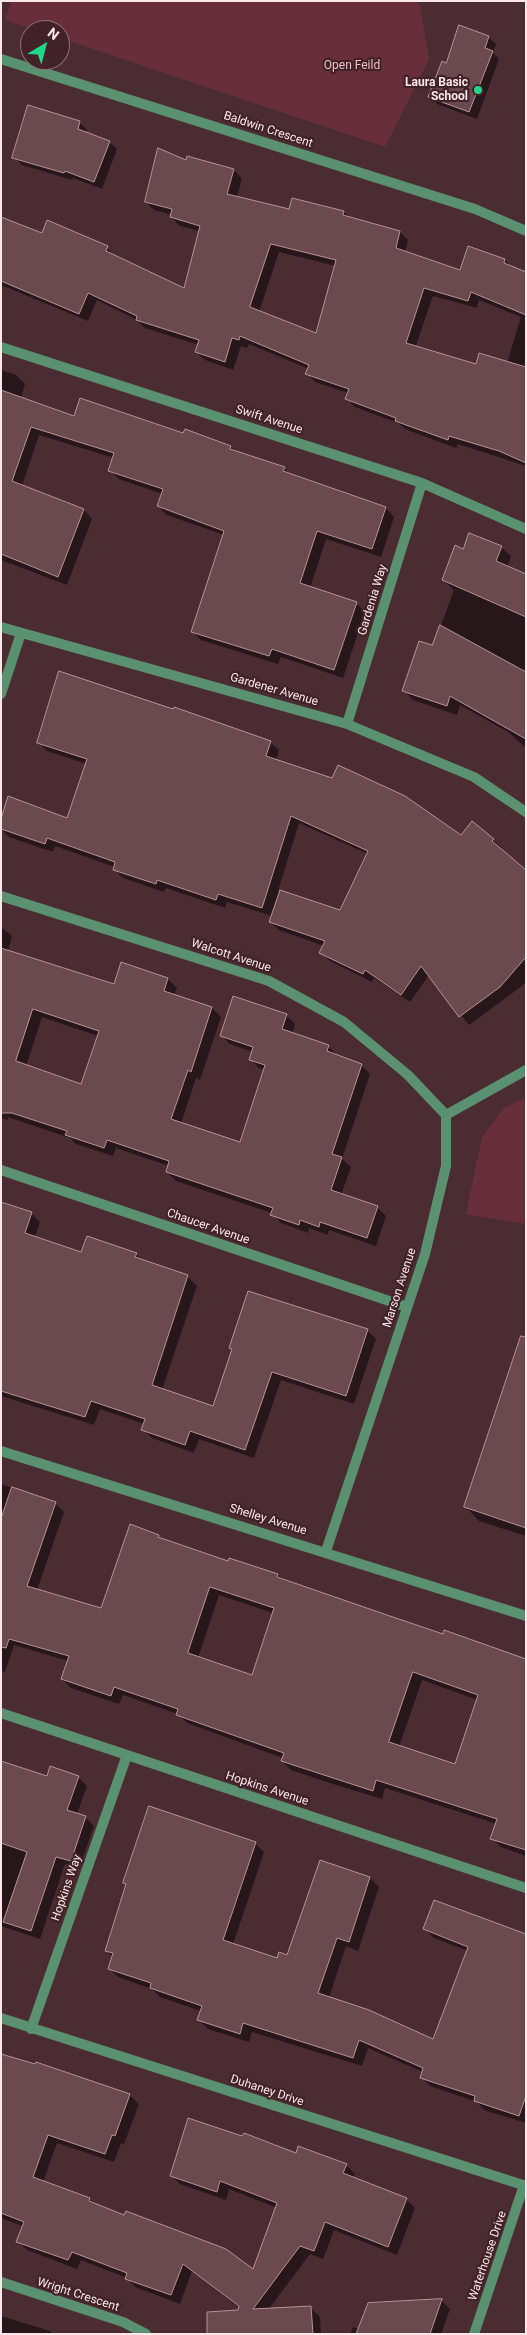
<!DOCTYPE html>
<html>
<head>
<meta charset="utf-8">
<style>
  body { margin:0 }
  #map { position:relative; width:527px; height:2335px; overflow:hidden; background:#4b2c32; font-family:Roboto,sans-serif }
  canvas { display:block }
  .frame { position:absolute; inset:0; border:2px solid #fbe7e9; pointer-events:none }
  .north { position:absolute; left:20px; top:20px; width:50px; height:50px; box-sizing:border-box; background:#402228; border:1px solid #8b7175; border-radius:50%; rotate:37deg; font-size:14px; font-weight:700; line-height:20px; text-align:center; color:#fbe7e9 }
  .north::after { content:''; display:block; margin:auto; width:18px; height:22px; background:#20d887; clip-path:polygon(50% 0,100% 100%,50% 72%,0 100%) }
</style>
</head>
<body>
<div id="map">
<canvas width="527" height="2335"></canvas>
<div class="frame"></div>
<div class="north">N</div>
</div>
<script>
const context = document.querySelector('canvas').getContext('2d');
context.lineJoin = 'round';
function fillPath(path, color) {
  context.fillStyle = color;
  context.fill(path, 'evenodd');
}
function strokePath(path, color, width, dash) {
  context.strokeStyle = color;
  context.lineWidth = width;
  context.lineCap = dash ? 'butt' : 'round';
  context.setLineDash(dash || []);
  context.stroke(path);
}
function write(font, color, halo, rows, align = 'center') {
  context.font = font + ' Roboto,sans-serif';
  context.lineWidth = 4.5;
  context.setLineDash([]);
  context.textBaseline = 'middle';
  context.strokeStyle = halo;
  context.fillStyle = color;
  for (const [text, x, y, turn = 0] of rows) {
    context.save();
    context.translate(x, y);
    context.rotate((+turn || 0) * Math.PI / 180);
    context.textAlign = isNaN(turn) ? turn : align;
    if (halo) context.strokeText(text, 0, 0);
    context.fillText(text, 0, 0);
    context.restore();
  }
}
fillPath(new Path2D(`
  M11,1H416L420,6L429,59L385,147L60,38V30H36L5,20Z
  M526,1098V1224L466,1214L482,1137L504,1108Z`), '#692e3b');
fillPath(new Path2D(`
  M488,37L496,44L493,53L499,59L477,119L437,104L430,96L446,64Z
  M79,122L87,130L86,133L109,142L117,149L102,189L73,178L72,180L22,165L14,157Z
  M186,162L234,170L242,179L237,197L290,211L344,212L350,218L400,232L408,240L405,253L461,272L505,260L513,268L526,273V466L458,444L456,448L405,429L398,423L355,407L347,399L348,393L315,382L307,373L309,369L249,344L247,348L241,346L233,370L205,360L196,352L199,345L145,328L137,320L97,300L88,321L1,285V226L107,247L115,257L185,290L200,231L180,226L171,217L172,215L154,210L146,202ZM279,252L336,266L317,335L259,312ZM433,296L477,308L479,300L521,317L507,363L476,366L415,348Z
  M1,370L16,375L25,384L21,398L75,417L184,434L185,431L231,447L236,452L284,468L291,476L386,508L394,517L381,557L326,539L310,588L356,603L365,612L343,678L281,657L278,664L201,640L192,631L224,535L167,515L158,506L162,494L119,479L110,471L114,458L39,435L22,486L84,510L92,519L67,585L1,560Z
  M501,547L511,556L507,567L526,575V748L508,732L460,705L457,715L413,700L404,690L433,647L454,590L443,580L464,550Z
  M38,742H270L279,750L276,760L462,837L493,840L502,848L500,850L526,872V983L469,1025L429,975L410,1002L374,978L372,982L330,961L321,953L324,946L279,930L270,922L272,916L227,902L225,908L166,888L164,892L123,878L114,869L115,867L55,846L53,852L9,837L1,829V823L68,820L87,764L47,751ZM299,823L368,854L340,912L278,891Z
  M1,927L12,936L8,951L115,986L122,964L168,979L177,988L174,995L212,1008L221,1017L200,1080L196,1078L181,1124L240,1144L265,1070L259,1068L250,1059L253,1052L230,1044L221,1035L286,1015L295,1024L292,1034L328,1046L337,1055L361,1065L370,1074L342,1159L351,1167L341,1195L377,1207L386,1216L376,1246L329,1230L328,1235L309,1228L308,1233L281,1223L272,1213L176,1181L167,1172L169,1166L116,1148L113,1156L76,1144L70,1138L8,1117V1120L1,1118ZM42,1017L98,1036L82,1085L26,1066Z
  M1,1203L31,1213L40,1222L35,1237L82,1254H136L143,1261L188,1277L197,1286L162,1390L214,1407L233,1351L230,1348L367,1330L376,1339L354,1404L281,1380L254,1458L199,1439L194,1453L152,1438L143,1429L144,1424L100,1409L94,1425L1,1396Z
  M526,1339V1536L479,1521L465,1506Z
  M1,1484L55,1503L64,1512L37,1590L102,1610L159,1536L163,1540L229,1562L230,1559L278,1575L283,1580L444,1635L526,1660V1856L501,1847L492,1838L497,1824L385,1788L382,1799L333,1784L291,1770L282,1761L283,1758L187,1723L178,1714L123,1695L119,1704L71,1688L62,1679L68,1661L14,1645L5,1672L1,1671ZM219,1595L273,1613L252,1677L198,1658ZM422,1680L478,1700L456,1765L399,1747Z
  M1,1763L48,1778L78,1777L87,1786L77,1814L85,1817L94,1826L79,1869L65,1864L40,1939L1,1926Z
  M255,1843L264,1852L233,1944L278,1960L288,1956L320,1862L370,1878L379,1887L358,1951L346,1946L329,1998L433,2041L468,1951L434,1938L425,1929L526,1940V2123L484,2110L477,2102L430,2086L421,2077L423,2072L368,2048L362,2066L252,2032L249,2042L208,2029L199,2020L201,2011L160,1997L152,1989L118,1977L109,1968L113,1957L106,1951Z
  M36,2063L130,2095L139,2104L124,2144L121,2143L114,2162L57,2143L43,2182L90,2199L96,2205L254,2271L277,2208L229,2189L226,2200L180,2184L171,2175L297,2154L346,2165L355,2174L353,2178L406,2199L415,2208L397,2255L334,2230L323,2259L310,2254L268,2310L311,2308L320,2317L321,2334H239L240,2308L192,2271L180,2304L135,2287L127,2278L81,2260L77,2269L27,2250L18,2242L23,2226L1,2218V2152Z
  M442,2301L450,2309L441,2334H350L353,2327L359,2329L369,2304Z
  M1,2316L50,2331L53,2334H1Z`), '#0007');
const building = new Path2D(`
  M459,25L489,36L485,48L493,51L469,112L428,97L442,61L446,63Z
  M28,105L80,121L78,129L110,141L94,182L65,171L64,173L12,158Z
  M158,148L186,160L187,156L234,169L227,194L289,209L292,198L344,211L343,215L400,231L396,248L460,270L468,246L505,259L504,263L526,272V315L471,292L468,301L424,288L406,343L476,364L479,353L526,367V463L499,451L449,436L448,440L395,421L396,418L345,399L349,389L305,374L309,365L240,336L239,340L232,338L225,362L195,352L199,340L136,320L137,316L88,293L79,314L1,281V217L42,233L47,220L108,246L106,251L184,288L200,226L170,217L172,209L145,202ZM271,244L336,260L316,333L250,307Z
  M1,390L74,416L80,398L183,433L185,429L231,446L230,449L285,467L283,471L386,507L372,549L317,531L300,583L357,602L334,670L272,649L269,656L191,632L224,531L157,506L163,489L108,471L114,453L31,427L12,481L84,509L58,577L1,554Z
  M469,533L502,546L496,561L526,574V617L442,580L455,545L463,549Z
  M440,625L526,672V739L450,696L447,706L402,691L419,641L432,645Z
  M59,671L173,709L174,707L271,741L266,756L332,778L338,765L405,796L461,835L472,821L494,839L492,841L526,870V957L500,987L459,1017L421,966L401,995L365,970L363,974L319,953L325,941L269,922L280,890L340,910L368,851L291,816L262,908L218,894L216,900L157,880L156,884L113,870L115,862L47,838L45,844L1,829V819L8,796L67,818L87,759L37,743Z
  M1,948L114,984L121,962L168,978L164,991L212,1007L191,1072L188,1070L171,1119L240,1142L265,1065L249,1060L253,1047L220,1036L233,996L287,1014L282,1029L329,1045L327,1051L362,1064L332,1154L342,1157L331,1190L378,1206L367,1238L320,1222L319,1227L300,1220L299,1225L270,1215L273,1208L166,1172L169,1161L107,1140L104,1148L65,1135L67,1131L12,1113H1ZM33,1009L99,1031L81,1084L16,1061Z
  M1,1202L32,1212L25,1233L81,1252L87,1236L137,1253L135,1257L188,1275L152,1385L213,1406L232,1349L229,1348L248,1291L368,1329L346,1396L272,1372L245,1450L190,1431L185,1445L141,1430L145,1419L91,1401L85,1417L1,1391Z
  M521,1336L526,1337V1528L464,1507Z
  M12,1487L56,1502L27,1586L101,1608L130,1524L159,1535L158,1537L228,1561L229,1558L278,1574L277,1577L387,1615L443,1634L444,1630L526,1659V1850L490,1839L497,1819L376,1780L373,1791L281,1761L284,1753L176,1715L178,1709L114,1687L111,1696L61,1679L69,1656L9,1639L6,1648L1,1647V1519ZM210,1587L274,1608L252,1675L188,1653ZM413,1672L478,1695L455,1764L389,1742Z
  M1,1761L47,1776L50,1766L79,1776L67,1810L86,1816L71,1861L56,1857L31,1931L3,1922L27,1852L1,1843Z
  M149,1806L256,1842L223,1940L277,1958L279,1952L287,1955L320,1860L370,1877L349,1942L337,1938L318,1993L369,2010L433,2039L468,1947L423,1929L434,1900L526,1934V2096L519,2116L474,2101L475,2096L420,2078L423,2068L359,2040L353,2058L243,2023L240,2034L197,2020L202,2006L150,1988L151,1983L108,1969L113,1953L105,1951L126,1884L123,1883Z
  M1,2054L35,2064L36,2062L130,2094L115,2136L112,2135L105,2154L48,2135L33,2177L90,2198L89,2201L124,2215L126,2211L226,2249L253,2269L277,2203L220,2181L217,2192L170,2176L188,2118L242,2136L244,2133L296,2153L298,2146L347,2164L343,2173L407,2198L388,2247L325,2222L314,2251L300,2246L253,2309L311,2306L313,2334H207V2312L238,2310L239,2306L183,2264L171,2295L125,2279L127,2273L72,2252L68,2260L16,2242L24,2222L1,2213Z
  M442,2299L430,2334H356L368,2303Z`);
fillPath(building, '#6b4a4f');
strokePath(building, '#b79298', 1);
strokePath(new Path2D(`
  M1,59L475,209L526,231
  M1,347L422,483L526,529
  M1,627L347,724L474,777L526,812
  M1,694L21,633
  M347,724L422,483
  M1,896L269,981L344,1022L408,1075L446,1115
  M1,1170L407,1307
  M1,1451L526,1616
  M326,1551L425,1254L446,1166V1115L526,1070
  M1,1713L526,1888
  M31,2029L127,1755
  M1,2282L123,2322L146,2334
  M474,2334L524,2185`), '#5a9271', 10);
strokePath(new Path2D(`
  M1,2018L526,2186`), '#5a9271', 10);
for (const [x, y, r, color] of [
  [478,90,5,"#20d887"]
]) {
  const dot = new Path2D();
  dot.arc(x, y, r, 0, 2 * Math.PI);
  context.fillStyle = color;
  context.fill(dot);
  strokePath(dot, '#402228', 2);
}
write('12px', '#f1bfc7', '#402228', [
  ["Open Feild",352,66]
]);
write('bold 12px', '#fbe7e9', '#402228', [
  ["Laura Basic",468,83],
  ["School",468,97]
], 'right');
write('12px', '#fbe7e9', '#402228', [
  ["Baldwin Crescent",268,130,18],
  ["Swift Avenue",269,420,18],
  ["Gardenia Way",373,600,-73],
  ["Gardener Avenue",274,690,16],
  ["Walcott Avenue",231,956,18],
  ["Chaucer Avenue",208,1227,19],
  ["Marson Avenue",400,1288,-72],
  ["Shelley Avenue",268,1520,17],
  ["Hopkins Avenue",267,1789,18],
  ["Hopkins Way",67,1888,-71],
  ["Duhaney Drive",267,2091,18],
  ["Waterhouse Drive",488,2256,-71],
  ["Wright Crescent",78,2295,18]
]);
</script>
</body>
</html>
